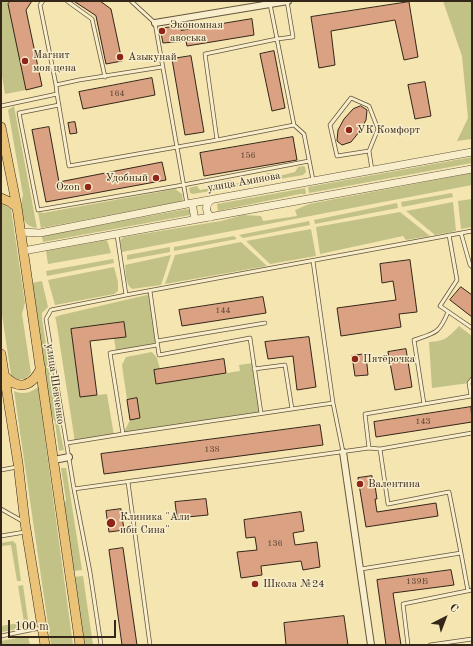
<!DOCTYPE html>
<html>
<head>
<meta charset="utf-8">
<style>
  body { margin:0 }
  #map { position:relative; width:473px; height:646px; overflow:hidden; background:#f4e5b1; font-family:"Old Standard TT",serif }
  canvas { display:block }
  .frame { position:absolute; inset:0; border:2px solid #342618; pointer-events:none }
  .north { position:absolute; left:425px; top:598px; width:40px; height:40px; -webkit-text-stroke:3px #f8eecc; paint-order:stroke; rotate:42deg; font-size:11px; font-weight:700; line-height:16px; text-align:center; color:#342618 }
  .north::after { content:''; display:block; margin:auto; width:14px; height:18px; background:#342618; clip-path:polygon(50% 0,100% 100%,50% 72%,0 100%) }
  .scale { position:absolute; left:8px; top:620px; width:108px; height:18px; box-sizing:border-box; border:2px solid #342618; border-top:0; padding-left:5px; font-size:12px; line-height:14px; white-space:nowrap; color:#342618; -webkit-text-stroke:3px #f8eecc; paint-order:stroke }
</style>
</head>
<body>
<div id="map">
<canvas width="473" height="646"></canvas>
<div class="frame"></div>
<div class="north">С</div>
<div class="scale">100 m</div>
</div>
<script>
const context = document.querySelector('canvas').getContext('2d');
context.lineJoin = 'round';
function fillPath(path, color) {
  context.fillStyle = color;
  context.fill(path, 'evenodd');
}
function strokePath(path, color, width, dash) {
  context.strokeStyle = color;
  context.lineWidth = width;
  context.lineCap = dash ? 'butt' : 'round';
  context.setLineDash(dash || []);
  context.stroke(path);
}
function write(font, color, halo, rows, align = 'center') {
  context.font = font + ' "Old Standard TT",serif';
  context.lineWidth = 3;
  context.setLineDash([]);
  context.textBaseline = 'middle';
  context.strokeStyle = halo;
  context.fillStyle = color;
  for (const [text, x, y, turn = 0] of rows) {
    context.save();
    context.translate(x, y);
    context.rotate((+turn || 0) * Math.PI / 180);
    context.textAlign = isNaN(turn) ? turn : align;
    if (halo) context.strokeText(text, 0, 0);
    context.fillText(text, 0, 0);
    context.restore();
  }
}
fillPath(new Path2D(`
  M1,1H11L8,4L26,90L5,94L1,70Z
  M443,1H472V139L457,141L468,118L462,56Z
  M14,106L37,228C19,226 20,207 23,195L8,110Z
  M472,157V163L309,193L308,187Z
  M303,166L305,167L306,172L303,175L193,194L190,193L189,188L197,186L200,190L221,186L222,182L231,180L234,184L265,178L267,173H273L275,177L295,172L298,167Z
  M472,173V185L122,252L120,240L124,237L221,221L243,215L261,216L263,221L297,216L295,210L309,204Z
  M305,188L306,194H300L218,211L217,204Z
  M175,189L182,194L183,201L41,228L38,212L43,213Z
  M452,193L453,197L402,207L401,202Z
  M472,199V227L461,229L458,201Z
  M453,202L456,231L435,235L406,211Z
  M397,203L398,208L315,224L314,220Z
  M1,204L4,205L11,209L25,303L22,314L31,373L25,379H16L11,375L1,308Z
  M187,209L190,210V215L43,242L42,236Z
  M400,212L430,236L406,240L403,236L320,254L316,227Z
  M309,221L310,225L243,238L239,235Z
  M311,229L316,256L270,264L246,241Z
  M234,236L237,239L174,251V247Z
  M107,240L111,253L48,264L46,251Z
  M241,242L267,266L165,284L175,255Z
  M170,247V252L127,260V255Z
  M171,255L161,285L132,289C125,284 126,273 125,265Z
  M113,259L114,263L47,276L46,271Z
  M114,267L118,282V291L114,294L55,305L48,280Z
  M42,281L48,307L42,313V319L57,417L64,450L59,451L55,423L50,411L32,283Z
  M151,294L157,345L116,352L114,338L126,337L124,322L71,329L80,397L107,394L114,436L75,442L56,320L55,317L61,315Z
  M459,326L472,336V379L469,383L432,388L429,342C445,341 448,338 459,326Z
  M152,352L157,358L160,369L154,370L156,384L240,371L239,365L253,363L261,413L123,434L130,420L137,398L127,400L122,365L126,357Z
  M38,387L73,645H51L14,391C23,395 30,393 38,387Z
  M61,468H66L82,570L72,571L63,510L66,500Z
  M13,541L16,544L21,581H17L11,545L1,546V543Z
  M83,576L93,645H82L73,577Z
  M23,585L29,627L1,632V626L24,622L18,586Z
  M28,636L30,645H1V641Z`), '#c2c287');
const building = new Path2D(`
  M11,1H32L26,10L42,86L26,90L8,4Z
  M74,1H100L111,9L122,61L106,64L96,16Z
  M409,2L418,57L404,60L395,20L331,31L335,65L319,68L311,17Z
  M252,19L254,35L187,46L186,41L163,43L160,28L181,26V30Z
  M274,51L285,108L272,111L260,54Z
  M191,56L204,132L185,135L172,59Z
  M152,78L155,95L83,109L79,92Z
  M425,82L431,116L415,119L408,85Z
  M361,106L367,110L366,120L360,131L351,142L342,145L337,141L338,130L344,119L353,109Z
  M75,122L77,133L70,134L68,123Z
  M49,127L59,182L162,162L166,180L46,202L32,130Z
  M293,137L297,160L204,176L200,153Z
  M410,260L417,312L399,314L401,327L341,336L337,308L396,300L393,281L382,283L380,264Z
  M461,287L472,295V317L450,300Z
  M263,297L266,313L182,326L179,310Z
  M124,322L126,337L90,341L97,395L80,397L71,329Z
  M309,337L316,387L297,390L293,356L268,359L265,342Z
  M406,349L412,387L395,390L388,352Z
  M366,354L368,375L355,376L352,356Z
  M224,359L226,373L156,384L154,370Z
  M137,398L140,418L130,420L127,400Z
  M471,407L472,422L376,437L374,422Z
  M320,425L323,445L104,474L101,454Z
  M372,476V479H374L377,499H375L377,512L436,503L438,516L366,527L358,478Z
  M206,499L208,515L177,518L175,502Z
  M121,509L124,530L109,532L106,511Z
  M301,512L304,531L293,533L295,545L317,542L320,567L303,570L301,561L261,566L262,575L241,578L237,552L257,550L255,537L246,538L244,520Z
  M123,548L137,645H122L109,550Z
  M451,570L454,585L393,593L401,645H386L377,580Z
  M344,616L348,645H286L284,623Z`);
fillPath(building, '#dba183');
strokePath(building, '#342618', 1);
const service = new Path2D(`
  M43,1L40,5L56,85
  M67,1L92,19L105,77
  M131,1L155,23L187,204
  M270,4L277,39L293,37L287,1
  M57,94L69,166L217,140L205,54L277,39L294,125L217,140
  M59,105L19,113L38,210L183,185L309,161
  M1,106L57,94L56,85L79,80L162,67
  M294,125L304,134L313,180
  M369,151L337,156L330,125L351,98L369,106L378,129L369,151L372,170
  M461,233L470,265L472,267
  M117,235L126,295
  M449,235L457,280L440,306L472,328
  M313,261L333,403
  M150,291L159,355L250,338L261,413
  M448,312C439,334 435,333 414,340L424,404L471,396
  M157,341L265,323
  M254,369L285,365L292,409
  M472,379L469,383L471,396H472
  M123,434L292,409L333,403L343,452
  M67,443L123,434L110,353L157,345
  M369,448L365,414L424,404
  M380,449L388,504L449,492L461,553
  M1,470L17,467
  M128,482L150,645
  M74,489L369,448L380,449L472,433
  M1,509L24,522
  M1,536L25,532
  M361,569L461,553L468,591
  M1,636L40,628
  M101,645L90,572L74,489L46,319L51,310L126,295L472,231
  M408,645L403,604L472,590
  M430,645L472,639`);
const minor = new Path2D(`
  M155,23L288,1
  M343,452L371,645
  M54,460L69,457`);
const tertiary = new Path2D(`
  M211,200C205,205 205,211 211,217
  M192,203L195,220
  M20,232L40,233L187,204L472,152
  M23,251L472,169`);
const primary = new Path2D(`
  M1,127L17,207L80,645
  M1,198L10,202L17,207
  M1,354L18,463L25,523L45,645
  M4,375C18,391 32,387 41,368`);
strokePath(service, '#64563e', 4.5);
strokePath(minor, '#64563e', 8);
strokePath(tertiary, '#64563e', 8);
strokePath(primary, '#342618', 10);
strokePath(service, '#f8eecc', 3);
strokePath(minor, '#f8eecc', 6);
strokePath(tertiary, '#f8eecc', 7);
strokePath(primary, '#eac278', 9);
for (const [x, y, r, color] of [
  [162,31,4,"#8f2418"],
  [120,57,4,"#8f2418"],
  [25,61,4,"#8f2418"],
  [349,130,4,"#8f2418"],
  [156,178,4,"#8f2418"],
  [88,187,4,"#8f2418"],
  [355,359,4,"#8f2418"],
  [360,484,4,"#8f2418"],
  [111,523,5,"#8f2418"],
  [255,584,4,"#8f2418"]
]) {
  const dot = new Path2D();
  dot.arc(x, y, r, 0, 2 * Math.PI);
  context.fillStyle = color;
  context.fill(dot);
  strokePath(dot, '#f8eecc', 1.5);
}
write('9px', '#5e4533', null, [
  ["164",117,94],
  ["156",248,156],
  ["144",223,311],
  ["143",423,422],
  ["138",212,450],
  ["136",275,544],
  ["139Б",417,582]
]);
write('11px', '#342618', '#f8eecc', [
  ["Экономная",170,25],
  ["авоська",170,38],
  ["Магнит",33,55],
  ["моя цена",33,68],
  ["Азыкунай",128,57],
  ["УК Комфорт",357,130],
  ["Удобный",148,178,"right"],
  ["Ozon",80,187,"right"],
  ["Пятёрочка",363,359],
  ["Валентина",368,484],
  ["Клиника \"Али",120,517],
  ["ибн Сина\"",120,530],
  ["Школа №24",263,584]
], 'left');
write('11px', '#342618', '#f8eecc', [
  ["улица Аминова",244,182,-10],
  ["улица Шевченко",55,384,82]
]);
</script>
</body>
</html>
